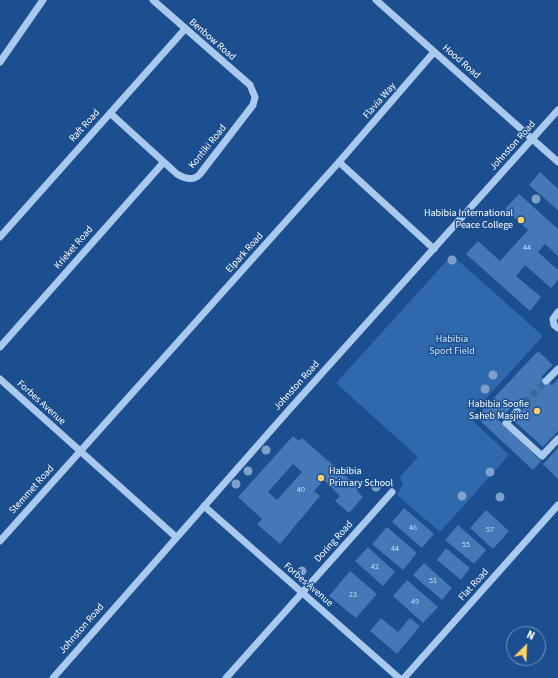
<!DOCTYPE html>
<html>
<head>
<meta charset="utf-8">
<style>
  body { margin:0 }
  #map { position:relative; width:558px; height:678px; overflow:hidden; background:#1b4f8f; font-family:"Source Sans 3",sans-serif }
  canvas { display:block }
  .north { position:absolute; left:506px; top:626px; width:40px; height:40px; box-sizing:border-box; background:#1b4f8f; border:1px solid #7695bc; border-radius:50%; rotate:24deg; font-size:11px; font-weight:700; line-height:16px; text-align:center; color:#fff }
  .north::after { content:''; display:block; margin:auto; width:14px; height:18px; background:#ffd166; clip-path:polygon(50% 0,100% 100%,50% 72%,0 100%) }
</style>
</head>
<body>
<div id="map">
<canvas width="558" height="678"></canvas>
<div class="north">N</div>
</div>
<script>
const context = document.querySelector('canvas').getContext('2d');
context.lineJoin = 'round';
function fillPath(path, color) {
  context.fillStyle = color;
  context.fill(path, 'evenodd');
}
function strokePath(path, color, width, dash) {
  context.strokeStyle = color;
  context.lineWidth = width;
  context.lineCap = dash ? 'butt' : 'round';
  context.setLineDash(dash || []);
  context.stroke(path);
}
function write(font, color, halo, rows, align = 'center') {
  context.font = font + ' "Source Sans 3",sans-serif';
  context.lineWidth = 3;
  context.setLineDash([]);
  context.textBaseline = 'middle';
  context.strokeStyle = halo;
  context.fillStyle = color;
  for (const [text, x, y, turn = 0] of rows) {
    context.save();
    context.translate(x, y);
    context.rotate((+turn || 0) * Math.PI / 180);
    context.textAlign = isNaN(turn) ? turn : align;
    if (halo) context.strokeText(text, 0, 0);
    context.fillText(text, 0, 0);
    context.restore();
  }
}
fillPath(new Path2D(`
  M452,255L543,336L469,417L509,455L440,532L397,495L403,484L400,477L418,457L336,383Z`), '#2e69ad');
fillPath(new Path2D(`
  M540,172L558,189V210L529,185Z
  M519,194L558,229V256L545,244L538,252L558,270V280L551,288L525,265L516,276L541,297L530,311L466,254L478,241L500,261L528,230L505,209Z
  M538,351L553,365L541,377L552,385L558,379V431L543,447L514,421L520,414L512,407L499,420L541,461L533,470L476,417Z
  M293,436L299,441L302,438L359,488L357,491L363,497L349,513L335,501L340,496L324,480L314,491L320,496L280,544L257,524L262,519L238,497ZM293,464L302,472L277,500L268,492Z
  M558,448V479L543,464Z
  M404,508L434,534L422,548L392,522Z
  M486,510L509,531L493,549L470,528Z
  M458,525L486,550L474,564L445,540Z
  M387,527L417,553L403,570L372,544Z
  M368,547L395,572L383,586L355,561Z
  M446,548L470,568L461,580L437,560Z
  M424,563L452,588L442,600L413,575Z
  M350,571L377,594L356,618L329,596Z
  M407,580L438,607L423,623L393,596Z
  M381,618L398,632L410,618L420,626L397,654L370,631Z`), '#4478b7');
strokePath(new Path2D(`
  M517,411L546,381`), '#3d69a0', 7, [7, 3.5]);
strokePath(new Path2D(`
  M376,0L558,162
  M0,62L43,0
  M110,113L177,174C185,179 194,181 200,174L253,105L255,97L250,85L153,0
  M339,162L434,249
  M0,237L185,29
  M558,312L553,319L554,325L558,328
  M0,347L163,163
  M0,379L176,537
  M546,381L558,369
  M517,411L506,423L542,456L558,439
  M204,506L399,678
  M0,541L339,162L434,52
  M53,678L288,411L558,110
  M226,678L392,492
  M404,678L558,505`), '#a9c9ee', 7);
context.fillStyle = '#7ea0ca';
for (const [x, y] of [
  [536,199],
  [452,260],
  [493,375],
  [485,389],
  [266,450],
  [248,471],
  [490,472],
  [236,484],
  [376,487],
  [462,496],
  [500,497],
  [302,571]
]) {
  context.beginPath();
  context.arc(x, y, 4.5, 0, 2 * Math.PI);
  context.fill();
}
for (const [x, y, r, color] of [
  [521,220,4,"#ffd166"],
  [537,411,4,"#ffd166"],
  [321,478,4,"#ffd166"]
]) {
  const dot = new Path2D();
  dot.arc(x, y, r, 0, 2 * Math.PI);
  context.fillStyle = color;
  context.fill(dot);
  strokePath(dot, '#1b4f8f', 1.5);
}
write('8px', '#d0dded', null, [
  ["44",527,248],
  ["40",301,490],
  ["46",413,528],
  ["57",490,530],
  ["55",466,545],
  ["44",395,549],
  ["42",375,567],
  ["51",433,581],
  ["23",353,595],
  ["49",415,602]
]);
write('10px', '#fff', '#1b4f8f', [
  ["Benbow Road",212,40,41],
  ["Hood Road",461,62,41],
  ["Flavia Way",380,101,-49],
  ["Raft Road",85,126,-48],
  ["Johnston Road",513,146,-48],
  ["Kontiki Road",208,147,-51],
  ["Krieket Road",74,248,-49],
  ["Elpark Road",245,253,-48],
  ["Johnston Road",297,386,-48],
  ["Forbes Avenue",41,403,42],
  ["Stemmet Road",32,490,-48],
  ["Doring Road",334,542,-48],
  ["Forbes Avenue",308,585,41],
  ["Flat Road",474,585,-48],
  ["Johnston Road",82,629,-49]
]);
write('10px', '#fff', '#1b4f8f', [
  ["Habibia International",513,214],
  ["Peace College",513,226],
  ["Habibia Soofie",529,405],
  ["Saheb Masjied",529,417],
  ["Habibia",329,472,"left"],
  ["Primary School",329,484,"left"]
], 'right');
write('10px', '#cfe3fa', '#1b4f8f', [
  ["Habibia",452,340],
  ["Sport Field",452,352]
]);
</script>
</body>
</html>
